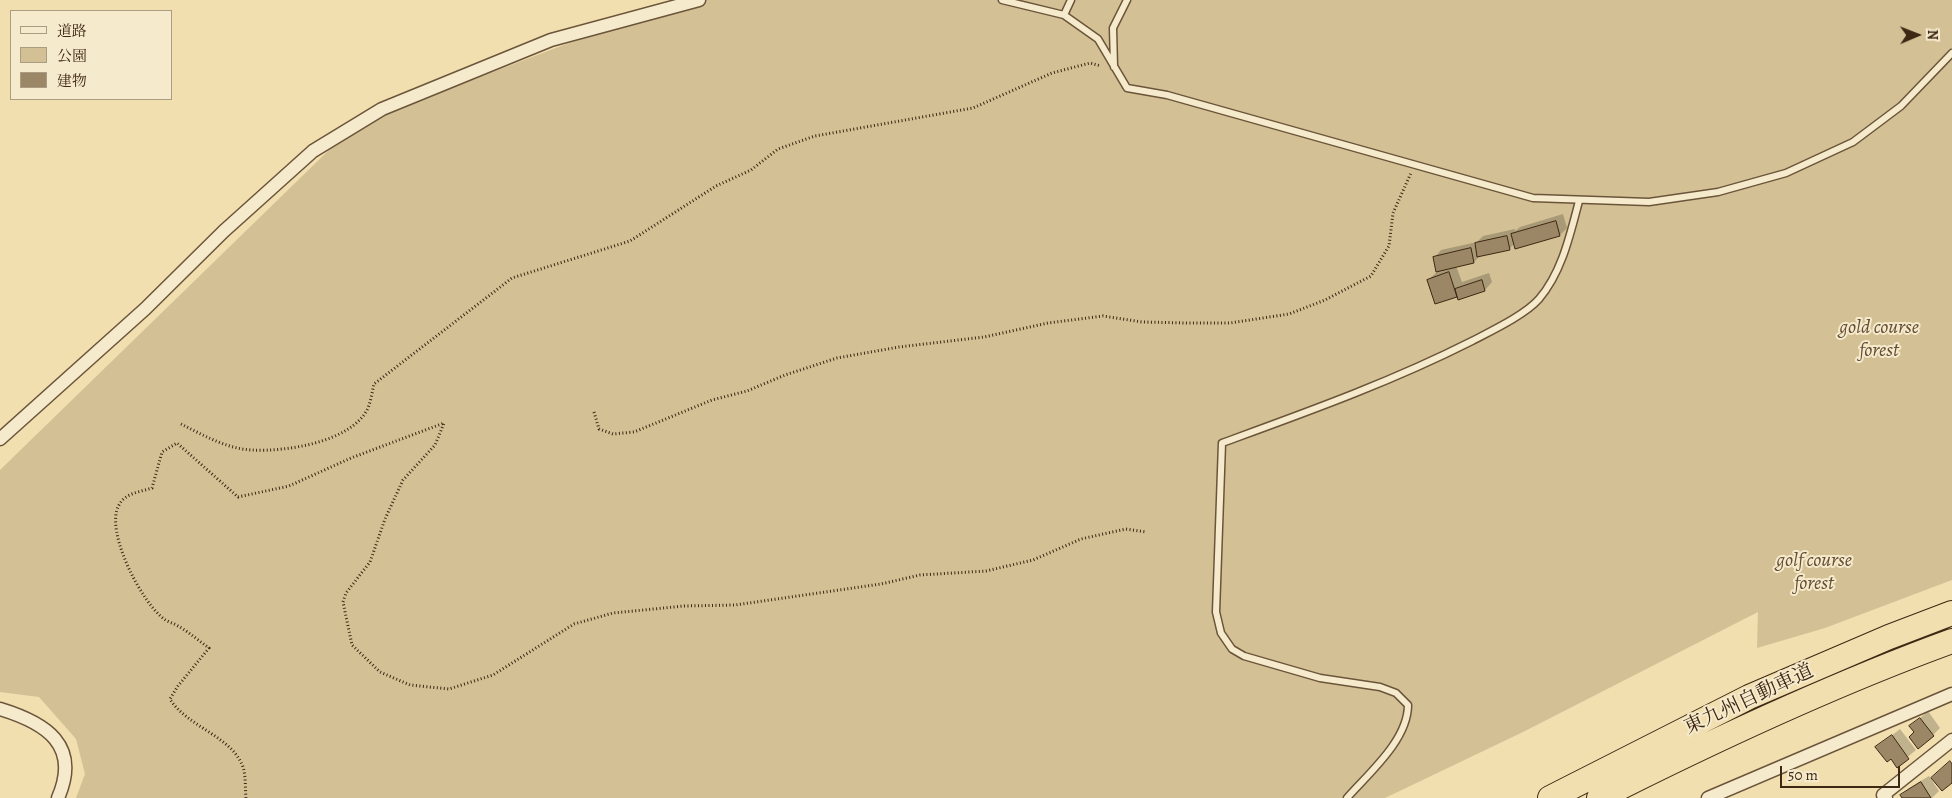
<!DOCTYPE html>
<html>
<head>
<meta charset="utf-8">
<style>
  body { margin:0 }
  #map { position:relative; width:1952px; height:798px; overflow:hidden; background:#f1dfb0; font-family:Alegreya,"Noto Serif JP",serif }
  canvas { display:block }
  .legend { position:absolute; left:10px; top:10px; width:162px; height:90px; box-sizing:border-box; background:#f6eacc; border:1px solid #ac9c82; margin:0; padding:6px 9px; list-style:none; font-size:15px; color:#3e2713 }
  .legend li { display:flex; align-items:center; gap:10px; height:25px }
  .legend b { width:25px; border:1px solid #ac9c82 }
  .north { position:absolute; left:1892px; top:10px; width:50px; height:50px; -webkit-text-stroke:4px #f6eacc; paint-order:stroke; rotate:89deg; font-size:14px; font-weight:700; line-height:20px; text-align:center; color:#3e2713 }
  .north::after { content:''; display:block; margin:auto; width:18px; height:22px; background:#3e2713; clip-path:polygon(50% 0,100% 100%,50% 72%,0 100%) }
  .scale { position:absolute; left:1780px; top:766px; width:120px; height:22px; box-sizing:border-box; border:2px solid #3e2713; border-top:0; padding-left:6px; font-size:15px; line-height:18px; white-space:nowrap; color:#3e2713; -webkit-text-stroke:4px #f6eacc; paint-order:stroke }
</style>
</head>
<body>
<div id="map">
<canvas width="1952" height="798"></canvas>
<ul class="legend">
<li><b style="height:6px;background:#f6eacc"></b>道路</li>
<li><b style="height:14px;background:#d3c095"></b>公園</li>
<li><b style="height:14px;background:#9b8765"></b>建物</li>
</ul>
<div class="north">N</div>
<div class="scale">50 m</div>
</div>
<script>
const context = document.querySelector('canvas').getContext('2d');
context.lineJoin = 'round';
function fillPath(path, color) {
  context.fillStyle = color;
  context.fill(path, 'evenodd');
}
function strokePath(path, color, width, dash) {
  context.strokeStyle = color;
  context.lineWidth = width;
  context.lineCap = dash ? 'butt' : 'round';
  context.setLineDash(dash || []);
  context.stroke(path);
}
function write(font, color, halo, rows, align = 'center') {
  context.font = font + ' Alegreya,"Noto Serif JP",serif';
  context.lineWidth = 4;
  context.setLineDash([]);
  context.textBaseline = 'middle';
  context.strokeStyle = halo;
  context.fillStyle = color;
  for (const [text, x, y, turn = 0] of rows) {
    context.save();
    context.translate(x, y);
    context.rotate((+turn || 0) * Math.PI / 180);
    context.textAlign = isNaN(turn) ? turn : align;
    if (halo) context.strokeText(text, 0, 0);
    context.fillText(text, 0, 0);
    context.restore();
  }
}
fillPath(new Path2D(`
  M694,0H1952V580L1825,628L1757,648L1758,612L1523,732L1385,798H76L85,774L76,739L39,697L0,692V470L329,150L385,113L561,46Z`), '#d3c095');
fillPath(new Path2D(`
  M1563,214L1567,228L1560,235L1515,243L1509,249L1481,255L1474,262L1456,266L1462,282L1489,273L1492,282L1485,290L1436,302L1428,280L1437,272L1434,258L1441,250L1477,242L1483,236L1515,229V231L1520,227Z
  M1928,711L1940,728L1933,735L1916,732L1911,726Z
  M1900,729L1916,750L1897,766L1891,758L1877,747Z
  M1929,776L1939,791L1932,798H1904L1902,795L1909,788Z`), '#0003');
const building = new Path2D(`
  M1556,221L1560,236L1515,249L1511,234Z
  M1507,236L1510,250L1477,257L1475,243Z
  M1471,248L1474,263L1436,272L1433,257Z
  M1449,272L1457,297L1435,304L1427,280Z
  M1482,280L1485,291L1458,300L1455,289Z
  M1920,718L1934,736L1918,749L1909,737L1914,732L1909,726Z
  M1892,735L1909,759L1897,768L1891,759L1887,762L1875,747Z
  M1950,761L1952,764V783L1942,791L1931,778Z
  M1921,782L1931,798H1902L1900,795Z`);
fillPath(building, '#9b8765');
strokePath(building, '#3e2713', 1);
const lane = new Path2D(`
  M1002,0L1064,15L1098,39L1127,88L1167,95L1533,198L1649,202L1718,192L1786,173L1853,142L1901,106L1952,53
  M1064,15L1071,0
  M1114,67L1113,28L1127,0
  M1347,798C1369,773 1408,740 1408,705L1396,693L1380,687L1320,678L1244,656L1232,649L1221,633L1216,612L1222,443C1307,412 1391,382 1472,341C1491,331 1525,315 1539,299C1562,272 1570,235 1579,201`);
const street = new Path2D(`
  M0,439L145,309L224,231L313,151L382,109L551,40L699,0
  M0,709C46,723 81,745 58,798
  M1708,798L1952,694
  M1886,798L1883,795L1952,740`);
const highway = new Path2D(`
  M1550,798L1749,697L1889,637L1952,613
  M1599,798C1714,740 1831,685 1952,641`);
strokePath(lane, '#6b553a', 9);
strokePath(street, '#6b553a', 15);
strokePath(highway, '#3e2713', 26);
strokePath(new Path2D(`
  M594,412L599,429L613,434L634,432L712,400L747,391L785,375L837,358L899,347L984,337L1048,323L1103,316L1142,322L1188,323H1230L1289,314L1325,300L1371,276L1389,246L1393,213L1411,173
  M181,424C203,435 227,449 252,450C286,452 350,442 367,410C371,402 372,392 374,384L512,278L630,241L716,186L751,170L778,149L815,136L973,108L1052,73L1090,63L1101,66
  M246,798C245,788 246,776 243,767C232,736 187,727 170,699L178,686L209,648C199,641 189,632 178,626C173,623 168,622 164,619C142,603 104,531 119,505C125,493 140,492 152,488L162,452L177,443L238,497L289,486L351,458L444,423L435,445L403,480L385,519L370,562L346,593L343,602L352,645L380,672L410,685L449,689L493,675L574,624L613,613L684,606L735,605L881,584L920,575L986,571L1033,560L1081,539L1126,529L1146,532`), '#3e2713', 3, [1, 2.5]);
strokePath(lane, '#f6eacc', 6);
strokePath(street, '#f6eacc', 12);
strokePath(highway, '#f1dfb0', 24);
write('italic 20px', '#634d34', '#f6eacc', [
  ["gold course",1879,328],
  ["forest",1879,351],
  ["golf course",1814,561],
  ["forest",1814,584]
]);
write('20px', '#3e2713', '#f6eacc', [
  ["東九州自動車道",1749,700,-25]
]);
</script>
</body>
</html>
